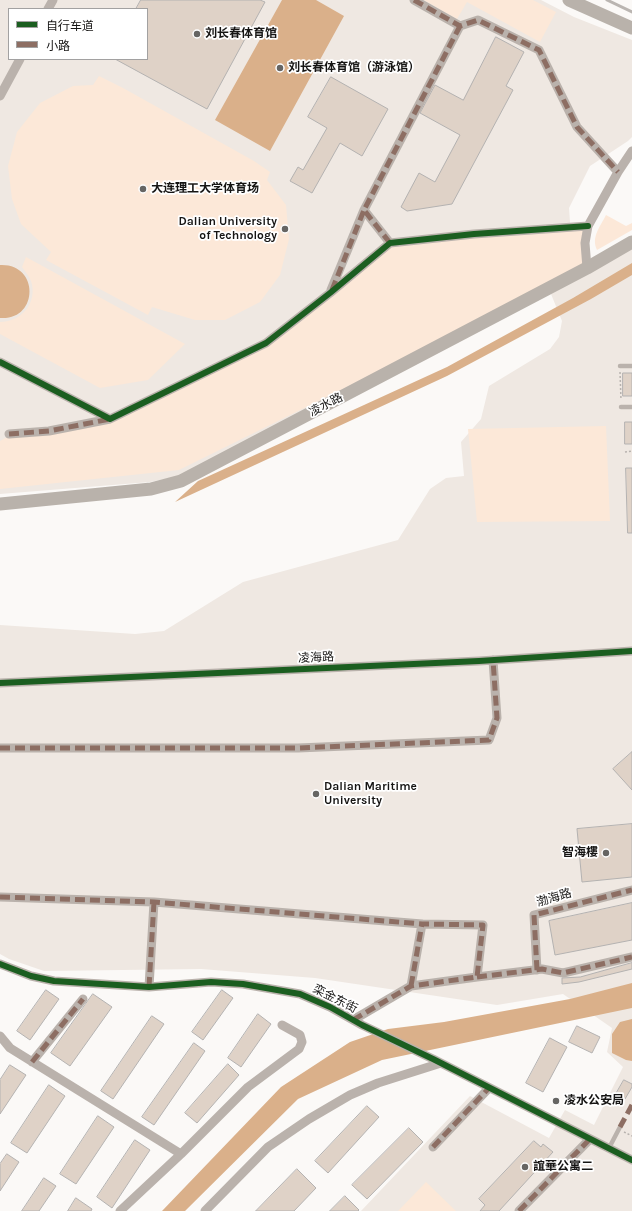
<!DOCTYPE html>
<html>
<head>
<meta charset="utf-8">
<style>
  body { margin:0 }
  #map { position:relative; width:632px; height:1211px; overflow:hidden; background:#fbf9f7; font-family:Karla,"Noto Sans SC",sans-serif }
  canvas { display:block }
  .legend { position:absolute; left:8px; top:8px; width:140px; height:52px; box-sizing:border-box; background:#fff; border:1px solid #a2a1a1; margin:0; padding:5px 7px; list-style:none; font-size:12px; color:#161514 }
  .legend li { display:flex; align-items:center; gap:8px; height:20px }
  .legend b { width:20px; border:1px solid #a2a1a1 }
</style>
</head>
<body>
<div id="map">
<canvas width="632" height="1211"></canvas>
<ul class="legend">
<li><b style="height:5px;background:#1b5e20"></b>自行车道</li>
<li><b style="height:5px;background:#8d6e63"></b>小路</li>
</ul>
</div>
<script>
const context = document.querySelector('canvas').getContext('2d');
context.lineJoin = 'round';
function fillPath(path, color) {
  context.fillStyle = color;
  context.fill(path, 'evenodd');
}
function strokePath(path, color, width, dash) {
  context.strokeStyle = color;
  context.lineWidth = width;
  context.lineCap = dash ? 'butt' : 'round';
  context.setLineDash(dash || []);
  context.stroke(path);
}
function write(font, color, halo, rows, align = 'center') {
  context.font = font + ' Karla,"Noto Sans SC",sans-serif';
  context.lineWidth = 3.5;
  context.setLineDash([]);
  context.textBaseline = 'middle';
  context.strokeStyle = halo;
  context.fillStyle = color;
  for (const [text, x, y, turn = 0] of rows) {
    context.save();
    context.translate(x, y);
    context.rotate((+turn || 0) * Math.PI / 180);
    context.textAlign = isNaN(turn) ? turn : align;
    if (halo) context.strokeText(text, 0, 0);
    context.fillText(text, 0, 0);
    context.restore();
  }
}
fillPath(new Path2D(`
  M0,0H541L574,17L632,40V137L628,141L590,166L569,208L572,250L577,268L180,476L150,482L0,494ZM9,9H147V59H9Z
  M632,248V1211H361L470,1096L549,1138L565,1110L594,1125L623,1067L607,1052L612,1028L563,994L497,1005L315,978L201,969L44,971L9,959L0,954V625L135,634L164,631L243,582L398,540L430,489L446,478L464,476L461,442L481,419L489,386L550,349L559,337L562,321L551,294Z`), '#efe8e2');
fillPath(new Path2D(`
  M424,0H533L556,12L540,42L467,2L457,19Z
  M99,76L123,88L254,161L270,172L267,180L286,205L289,239L280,275L260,302L225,320H195L152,307L148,315L46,260L51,252L21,224L12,199L8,166L17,132L40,103L73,86L93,85Z
  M606,215L626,226L632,223V230L597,250C591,237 600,227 606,215Z
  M588,226L587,268L179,470L0,489V441L13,434L110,419L266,343L390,243Z
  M26,257L185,344L148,380L100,388L0,334V322C22,322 38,302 31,281C29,276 25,271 22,267Z
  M606,426L610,521L477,522L468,429Z
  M426,1182L456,1211H398Z`), '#fce8d8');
fillPath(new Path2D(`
  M282,0H316L344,16L270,151L215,120Z
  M632,263V275L591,299L447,376L175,502L198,481L447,367L573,298Z
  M0,265C40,263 39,321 0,318Z
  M632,983V1008L382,1060L298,1099L185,1211H162L281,1087L350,1042L388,1029L444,1022L570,999Z
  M632,1019V1061L626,1060L612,1053V1034L620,1022Z`), '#dab08a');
const building = new Path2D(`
  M141,0H260L265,2L207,109L115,59H147V9H136Z
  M496,37L524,52L506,86L513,90L452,204L407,211L401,207L419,173L435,182L460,135L420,113L435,85L463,100Z
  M331,77L388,109L362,156L340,143L312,193L290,181L298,167L303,170L327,128L308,117Z
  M623,373H632V396H623Z
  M625,422H632V444H625Z
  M626,468H632V533H628Z
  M632,752V790L613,769Z
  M632,824V877L582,882L577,829Z
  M632,903V940L555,955L549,921Z
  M632,963V969L579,982L562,984V978L580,977Z
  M46,990L59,999L30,1040L17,1031Z
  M222,990L233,998L203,1040L192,1032Z
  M93,994L112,1007L70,1066L51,1053Z
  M258,1014L271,1024L241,1067L228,1058Z
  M152,1016L164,1024L113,1099L101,1091Z
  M577,1026L600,1037L592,1053L569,1042Z
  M550,1038L567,1047L543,1092L526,1083Z
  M194,1043L205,1051L154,1125L142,1117Z
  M228,1064L239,1075L197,1123L185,1113Z
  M10,1065L26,1075L0,1114V1080Z
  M624,1080L632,1084V1087L625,1099L616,1094Z
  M49,1085L65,1096L27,1153L11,1143Z
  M367,1106L379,1117L328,1173L315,1161Z
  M98,1116L114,1127L76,1184L60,1174Z
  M409,1128L423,1142L367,1199L352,1185Z
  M135,1140L150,1150L112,1208L97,1197Z
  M534,1141L541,1147L543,1144L553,1152L499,1211H480L485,1205L479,1199Z
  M7,1154L19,1162L0,1191V1164Z
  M297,1169L316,1188L294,1211H256Z
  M44,1178L56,1186L39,1211H22Z
  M345,1196L359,1210L358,1211H330Z
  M76,1198L92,1209L91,1211H68Z`);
fillPath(building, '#dfd2c7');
strokePath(building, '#b4b2b1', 1);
strokePath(new Path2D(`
  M620,372L621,400
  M625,452L632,451
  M624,1132L632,1136`), '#b8b3af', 1.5, [2, 2]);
strokePath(new Path2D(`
  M620,366H632
  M621,407H632
  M609,1148L620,1127`), '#bab2ac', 4.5);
strokePath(new Path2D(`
  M414,0L460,26L478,20L539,50L577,127L618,172
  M48,9L53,0
  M0,96L20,59
  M390,243L364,210L460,26
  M587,268L585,243L588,226L618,172L632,151
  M331,290L364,210
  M0,362L110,419L266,343L330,293L390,243L474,234L588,226
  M9,434L49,431L110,419
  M0,683L479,661L632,651
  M0,748H298L489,740L497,718L493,660
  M0,897L154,902L422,924L483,925L477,977L411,986L353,1020
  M0,964L31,976L54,981L149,987L211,982L243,984L300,994L330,1007L362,1025L433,1059L632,1160
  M537,970L534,915L632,890
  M477,977L542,969L563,973L632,957
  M411,986L422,924
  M149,987L154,902
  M0,1036L10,1048L181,1154
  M32,1062L83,999
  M433,1147L489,1088
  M120,1211L181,1154L248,1087L299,1049L302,1042L300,1035L282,1025
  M205,1211L268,1147L309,1119L350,1095L378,1083L441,1063
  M519,1211L590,1139`), '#bab2ac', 9);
strokePath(new Path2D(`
  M569,0L632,28
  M0,504L151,489L181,481L587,268L632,242`), '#b9b2ab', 13);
strokePath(new Path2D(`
  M607,0L632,12`), '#bab5b1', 3);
strokePath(new Path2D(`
  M414,0L460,26L478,20L539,50L577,127L618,172
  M390,243L364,210L460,26
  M332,290L364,210
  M9,434L49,431L110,419
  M0,748H298L489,740L497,718L493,660
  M0,897L154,902L422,924L483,925L477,977L411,986L353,1020
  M537,970L534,915L632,890
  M477,977L542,969L563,973L632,957
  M411,986L422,924
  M149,987L154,902
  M32,1062L83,999
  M620,1127L632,1105
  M433,1147L489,1088
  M519,1211L590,1139`), '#8d6e63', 5, [10, 5]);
strokePath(new Path2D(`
  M0,362L110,419L266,343L330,293L390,243L474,234L588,226
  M0,683L479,661L632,651
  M0,964L31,976L54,981L149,987L211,982L243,984L300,994L330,1007L362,1025L433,1059L632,1160`), '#1b5e20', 6);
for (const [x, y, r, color] of [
  [197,34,4,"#666563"],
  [280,68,4,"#666563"],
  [143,189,4,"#666563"],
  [285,229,4,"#666563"],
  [316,794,4,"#666563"],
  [606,853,4,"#666563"],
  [556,1101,4,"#666563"],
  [525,1167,4,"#666563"]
]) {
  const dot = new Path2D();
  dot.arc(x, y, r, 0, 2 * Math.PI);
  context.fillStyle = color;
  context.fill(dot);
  strokePath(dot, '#fff', 1.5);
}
write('bold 12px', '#161514', '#fff', [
  ["刘长春体育馆",205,34],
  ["刘长春体育馆（游泳馆）",288,68],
  ["大连理工大学体育场",151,189],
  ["Dalian University",277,222,"right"],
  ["of Technology",277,236,"right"],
  ["Dalian Maritime",324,787],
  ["University",324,801],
  ["智海樓",598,853,"right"],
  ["凌水公安局",564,1101],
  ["誼華公寓二",533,1167]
], 'left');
write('12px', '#161514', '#fff', [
  ["凌水路",326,405,-28],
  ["凌海路",316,658,-3],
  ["渤海路",554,898,-16],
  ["栾金东街",335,999,27]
]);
</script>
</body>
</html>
